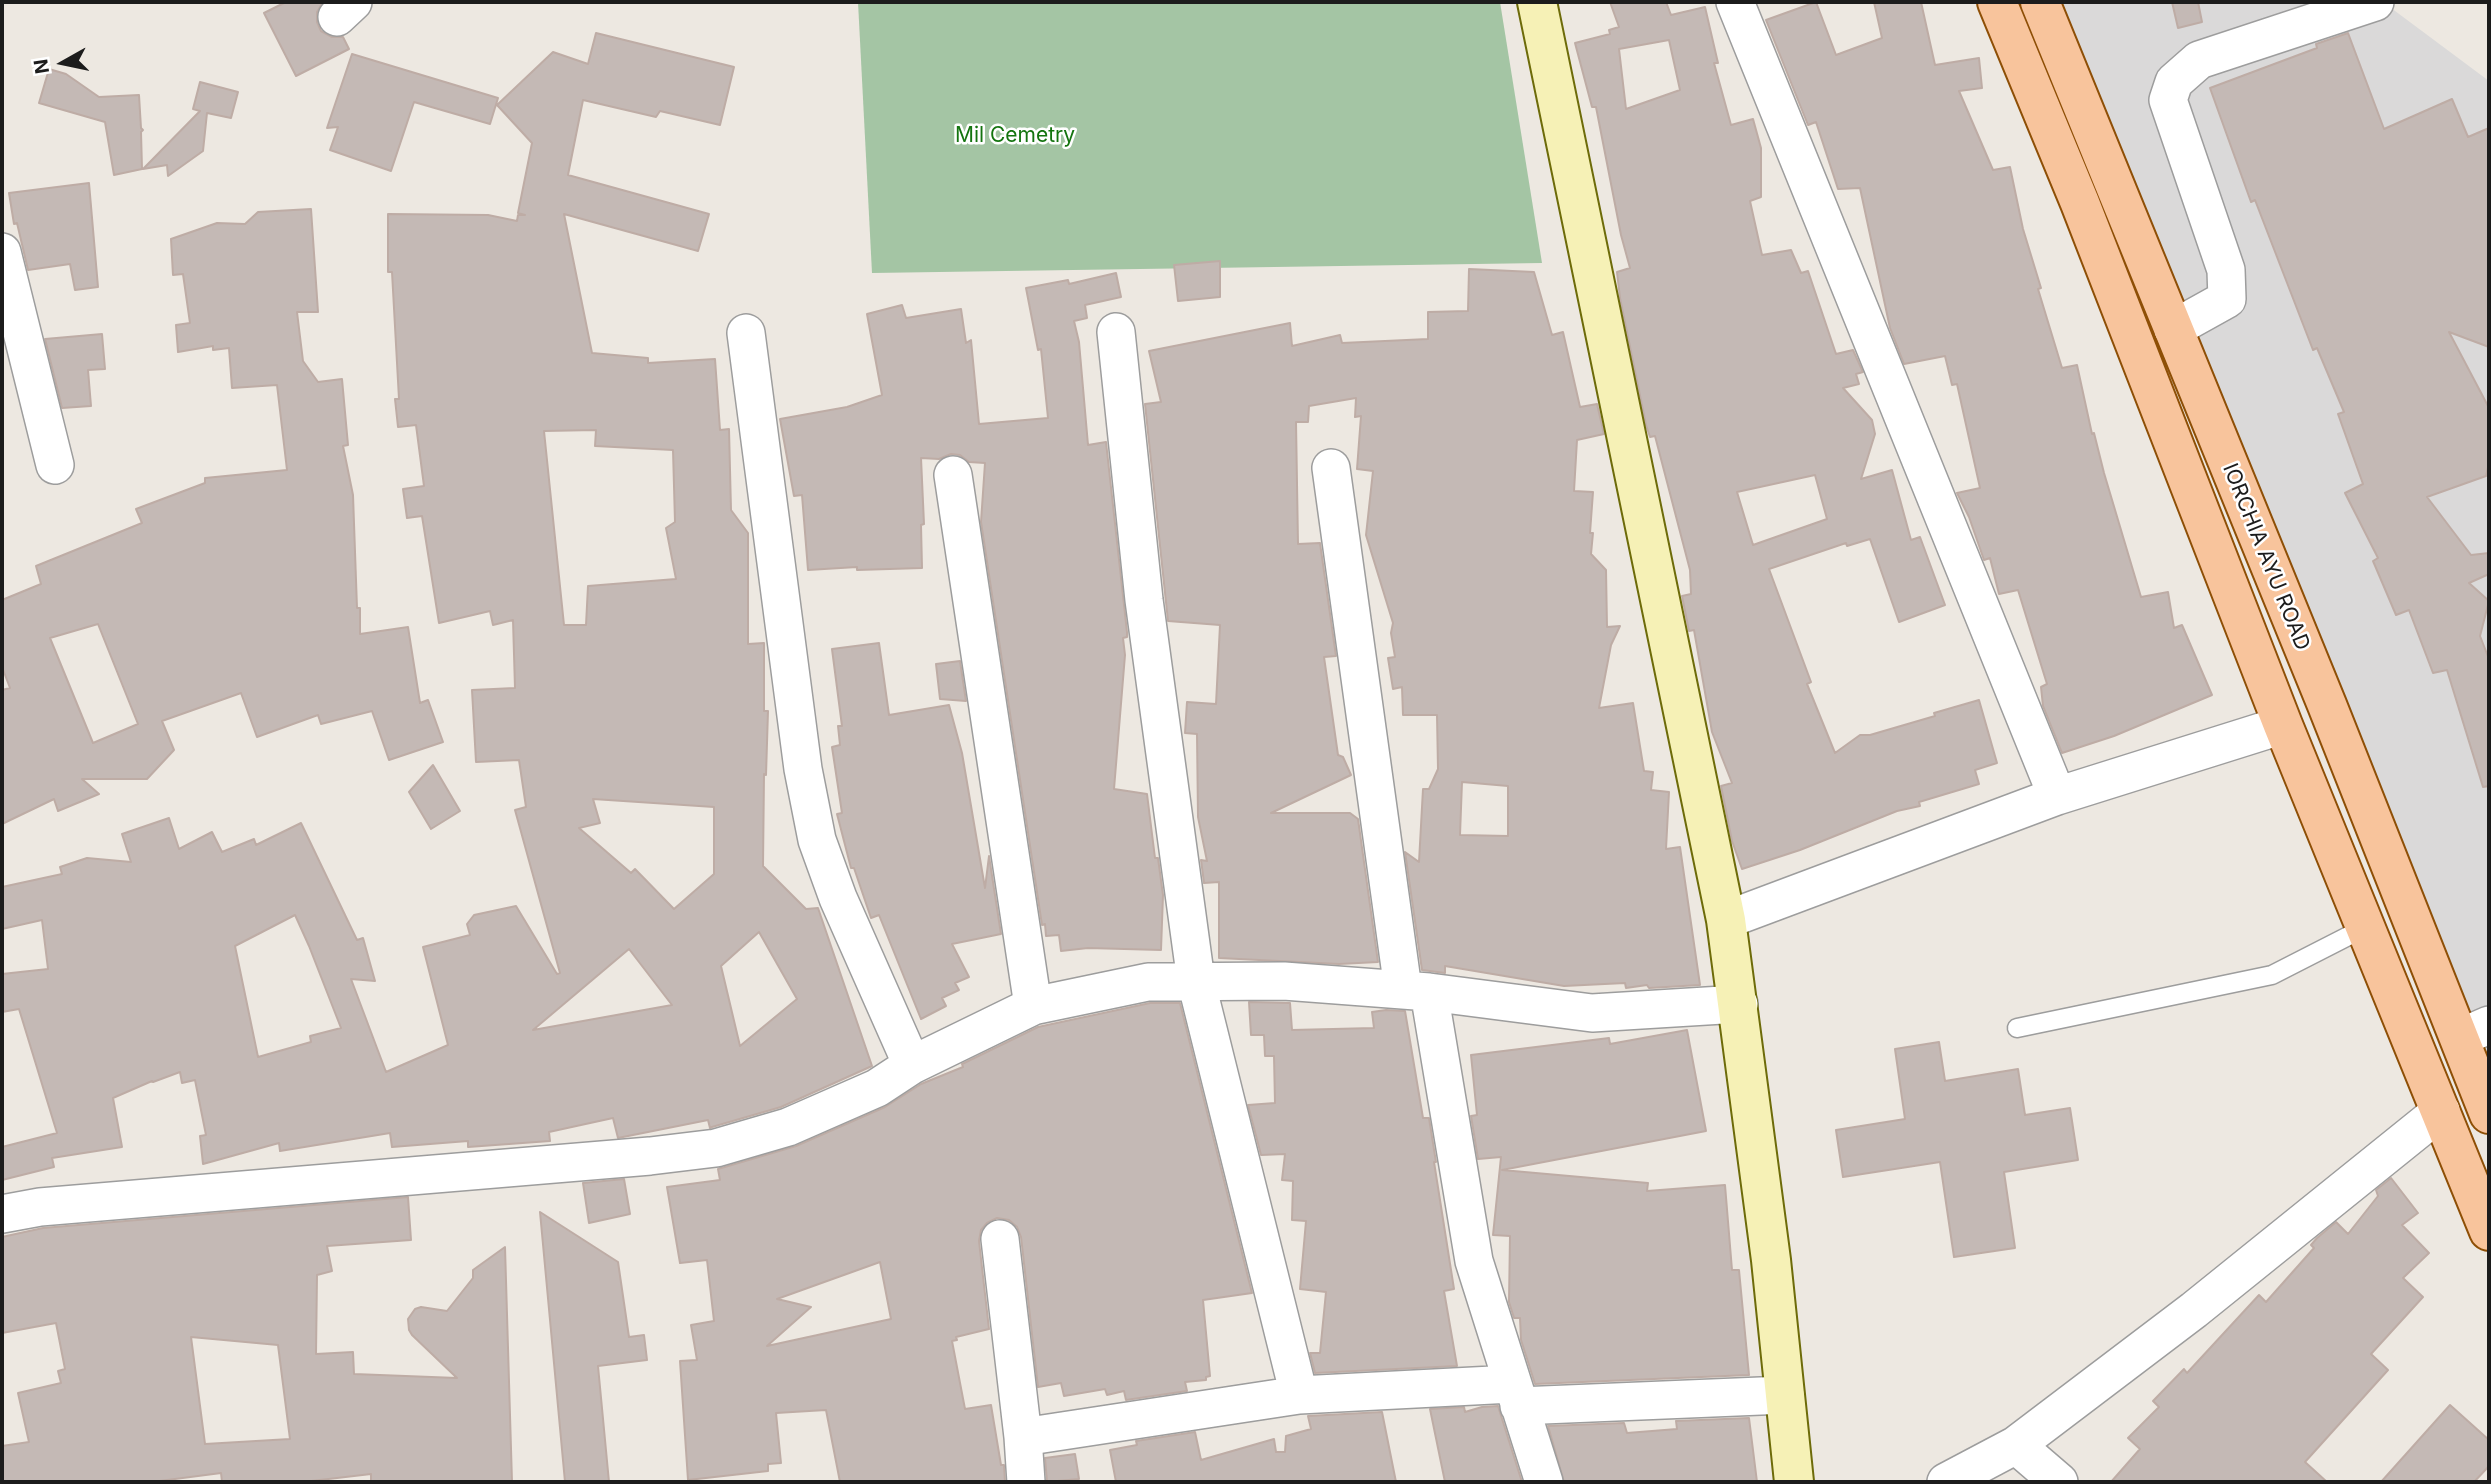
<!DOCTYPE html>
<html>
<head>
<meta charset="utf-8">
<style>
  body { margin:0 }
  #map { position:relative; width:2491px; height:1484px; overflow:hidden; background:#ede8e1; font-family:Inter,sans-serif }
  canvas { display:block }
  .frame { position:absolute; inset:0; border:4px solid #1c1c1c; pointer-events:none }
  .north { position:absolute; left:28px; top:28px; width:70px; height:70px; -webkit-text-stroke:5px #fff; paint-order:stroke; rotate:261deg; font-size:19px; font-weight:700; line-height:28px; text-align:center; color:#1c1c1c }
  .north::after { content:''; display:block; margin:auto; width:24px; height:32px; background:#1c1c1c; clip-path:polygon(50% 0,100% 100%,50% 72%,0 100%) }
</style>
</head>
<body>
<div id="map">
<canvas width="2491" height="1484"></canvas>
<div class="frame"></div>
<div class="north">N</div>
</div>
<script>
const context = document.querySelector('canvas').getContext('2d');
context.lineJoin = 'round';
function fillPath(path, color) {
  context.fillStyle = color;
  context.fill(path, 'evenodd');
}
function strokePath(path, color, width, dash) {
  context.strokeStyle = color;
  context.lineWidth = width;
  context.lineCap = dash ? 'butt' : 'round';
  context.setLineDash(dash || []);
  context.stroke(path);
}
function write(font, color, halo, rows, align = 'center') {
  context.font = font + ' Inter,sans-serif';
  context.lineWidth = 5;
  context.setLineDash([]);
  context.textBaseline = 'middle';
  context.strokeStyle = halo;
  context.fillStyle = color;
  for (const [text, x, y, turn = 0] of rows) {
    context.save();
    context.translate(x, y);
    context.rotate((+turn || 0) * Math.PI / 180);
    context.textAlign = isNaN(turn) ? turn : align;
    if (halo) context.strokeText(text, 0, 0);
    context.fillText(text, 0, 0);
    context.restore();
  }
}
fillPath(new Path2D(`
  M2050,2H2383L2489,81V1102Z`), '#dad9d9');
fillPath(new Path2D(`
  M858,2H1500L1542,263L872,273Z`), '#a4c5a4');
const building = new Path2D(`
  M286,2H323L317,12V22L321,31L332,37H343L349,49L296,76L264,13Z
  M1610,2H1666L1671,15L1705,7L1718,63H1714L1731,125L1753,119L1761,148V197L1750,201L1762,255L1791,250L1801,273L1808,271L1836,354L1853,350L1863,372L1856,374L1859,384L1843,388L1872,420L1875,434L1861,479L1892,470L1911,540L1920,537L1945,605L1899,622L1870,539L1847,546L1846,543L1769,569L1811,682L1807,684L1835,753L1860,735H1870L1935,716L1934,713L1979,700L1997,763L1975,770L1979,784L1919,802L1920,806L1897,811L1800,850L1742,869L1732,841L1721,786L1732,783L1712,732L1694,630L1689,631L1682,596L1691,594L1690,570L1655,436L1650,437L1646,425L1620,298L1617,272L1630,268L1621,235L1596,107H1592L1575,43L1610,34L1609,30L1619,27ZM1669,40L1680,90L1626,109L1619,49ZM1815,475L1827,519L1753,545L1737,492Z
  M1816,2L1836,55L1882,38L1874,2H1921L1935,65L1979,58L1982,88L1959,91L1993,170L2010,167L2023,229L2041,288L2038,289L2062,368L2077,365L2092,434L2094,433L2104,473L2141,597L2168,592L2174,628L2182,625L2212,695L2114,736L2062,753L2043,706L2041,687L2047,684L2018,590L1999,594L1990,558L1984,560L1969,517L1957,493L1980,488L1957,384L1952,385L1945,356L1904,364L1890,328L1860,188L1838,189L1816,122L1808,125L1766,20Z
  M2172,2H2198L2202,22L2178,28Z
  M596,33L734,67L720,125L660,111L656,117L583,100L568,175L709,214L698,251L564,214L592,353L648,358V363L715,359L720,430L729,429L731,510L748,533V644L764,643V711H768L766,775L764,774L763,866L806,909L818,908L872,1066L781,1107L712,1127L710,1128L708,1120L618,1138L613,1118L549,1132L550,1141L468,1147V1141L392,1147L390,1133L280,1151L279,1143L203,1164L200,1136L206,1135L195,1080L182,1083L180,1072L153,1082L152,1081L113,1098L122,1147L52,1158L54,1167L2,1180V1147L57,1133L19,1009L2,1012V974L48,969L42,920L2,929V887L62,874L60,867L87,858L131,862L122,834L169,818L179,849L212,832L222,852L254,839L256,845L301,823L357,940L363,938L375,981L351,979L386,1072L448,1045L423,947L470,935L467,924L474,915L516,906L557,974L560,973L515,810L526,807L519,760L476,762L472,690L515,688L513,620L493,625L490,611L439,623L422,516L407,518L403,489L424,486L416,425L398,427L395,399H399L392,272H388V214L488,215L517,221L518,215H525L518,213L532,143L497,105L553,52L588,64ZM596,430L595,446L673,450L675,522L666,528L676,579L588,586L586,625H564L544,431ZM593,799L714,807V874L674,909L635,869L631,873L579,828L600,823ZM295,915L309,946L341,1028L310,1036L311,1042L258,1057L235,946ZM759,932L797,999L740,1046L721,966ZM629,949L672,1005L533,1030Z
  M2348,33L2384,129L2452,99L2468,137L2489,128V347L2449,332L2489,408V463L2486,476L2427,497L2471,555L2489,553V574L2469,583L2489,601L2480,636L2489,659V786L2483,787L2447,670L2433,673L2409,610L2396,615L2373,561L2378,558L2345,493L2363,484L2338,414L2344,412L2317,348L2313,350L2255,200L2251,202L2210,88L2317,48L2316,44Z
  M352,54L498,98L490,124L414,102L391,171L330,150L338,127L327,128Z
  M49,69L66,74L99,97L139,95L141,128L143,130L141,132L142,169L114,175L105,122L39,103Z
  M200,82L238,92L231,118L207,113L203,151L168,176L167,165L143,169L200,111L193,109Z
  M89,183L98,287L75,290L70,264L28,270L17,223L14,224L9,193Z
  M311,209L318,312H297L303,361L318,382L342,379L348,445L343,446L353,495L357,608H360V634L408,627L420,703L428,700L443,742L389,760L372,711L321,724L318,715L257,737L241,693L162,721L174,750L147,779H82L99,794L58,811L54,799L2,824V690L10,688L2,667V600L41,584L36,566L142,523L136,509L205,483V478L287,470L277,385L232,388L229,348L213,350V346L178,352L176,325L190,323L183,274L173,275L171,239L217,223L245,224L258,212ZM98,624L138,724L93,743L50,638Z
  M1220,261V297L1178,301L1174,265Z
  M1469,269L1534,272L1552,335L1563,332L1580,407L1597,404L1604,434L1577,440L1574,491L1593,492L1590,533H1593L1591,554L1606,570L1607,627L1620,626L1611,645L1599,708L1633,703L1644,771L1653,772L1651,790L1669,792L1666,849L1680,847L1700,985L1649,988L1647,985L1626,988L1625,983L1564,986L1445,966V973L1422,970L1405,852L1419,862L1423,789H1429L1438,769L1437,715H1403L1402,687L1393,689L1388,658L1395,657L1391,633L1393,623L1366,535L1373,471L1357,469L1361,416L1355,417L1356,398L1309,406L1308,422H1296L1298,544L1320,543L1336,656L1324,657L1338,755L1343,757L1351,775L1271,813H1350L1358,819L1378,962L1339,964L1219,958V882L1204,883L1201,860L1207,861L1198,817L1197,734L1185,733L1187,702L1216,704L1220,625L1168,621L1145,404L1161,402L1149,351L1290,323L1292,346L1340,335L1342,343L1428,339V312L1468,311ZM1462,782L1508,786V836L1460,835Z
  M1116,273L1121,297L1085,305L1087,318L1074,321L1079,342L1088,445L1106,442L1127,632V637L1123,638L1125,655L1114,789L1147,794L1155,858H1158L1163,895L1161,950L1088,948L1061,951L1059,935L1046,936L1045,924L1042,925L981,522L985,463L969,462L960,455L951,454L939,459L921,458L924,524L921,525L922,568L857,570V567L808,570L802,495L794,496L780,419L847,407L882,395L867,314L902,305L906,318L961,309L966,343L971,340L979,424L1048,418L1041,349L1038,350L1026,288L1068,280L1069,284Z
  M102,334L105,369L88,370L91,406L62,408L45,339Z
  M879,643L889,715L949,705L962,753L985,888L989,856L1001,934L952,944L969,977L955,983L959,990L942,998L946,1006L921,1019L879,915L871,918L854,868H851L837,814L842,813L832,747L840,745L838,726H842L832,649Z
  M960,661L966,701L940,699L936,664Z
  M433,765L460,811L431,829L409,792Z
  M1249,1002L1290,1003L1292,1030L1374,1028L1372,1012L1386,1010L1405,1011L1423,1118H1429L1436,1162H1434L1454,1289L1444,1291L1457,1366L1315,1373L1310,1353H1320L1326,1292L1300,1289L1306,1221L1292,1220L1293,1181L1282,1180L1285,1154L1261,1155L1248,1105L1275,1103L1274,1056H1265L1264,1035H1251Z
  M1150,1003H1180L1252,1293L1203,1300L1210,1376L1206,1377V1380L1185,1382L1187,1391L1126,1400L1124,1391L1107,1395L1105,1389L1064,1396L1061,1383L1038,1387L1021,1237L1017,1227L1009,1220L997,1218L987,1223L981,1230L979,1241L989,1329L956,1337L957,1340L952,1341L965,1409L991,1405L1001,1465H1004L1005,1482H840L826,1410L776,1413L781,1463L768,1464V1471L688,1480L680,1361L697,1360L691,1325L714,1321L707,1260L680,1263L667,1187L720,1180L718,1169L796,1146L885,1107L921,1084L963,1067L962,1064L1038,1027ZM880,1262L891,1319L767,1346L811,1307L777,1299Z
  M1687,1030L1706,1131L1502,1170L1648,1183L1647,1191L1725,1185L1732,1270H1739L1749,1375L1535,1384L1521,1340L1520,1318H1514L1509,1302L1510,1236L1493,1235L1501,1157L1478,1159L1471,1116L1477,1115L1471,1055L1609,1038L1610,1044Z
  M1939,1042L1945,1081L2018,1069L2025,1115L2070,1108L2078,1160L2004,1172L2015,1248L1954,1257L1940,1162L1843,1177L1836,1130L1905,1119L1895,1049Z
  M2391,1178L2418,1213L2402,1225L2429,1253L2403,1278L2423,1297L2371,1354L2388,1370L2305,1462L2327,1482H2111L2140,1449L2128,1438L2159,1407L2153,1401L2184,1369L2187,1373L2259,1295L2266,1302L2314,1248L2311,1245L2317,1238L2336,1222L2348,1234L2378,1196L2376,1190Z
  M624,1179L630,1214L589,1223L583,1183Z
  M408,1197L411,1240L327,1246L332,1271L317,1275L316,1354L353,1352L354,1374L457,1378L412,1335L409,1330L408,1319L415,1309L421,1307L447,1311L473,1278V1270L505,1247L512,1482H371V1474L303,1482H222L221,1473L152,1482H2V1446L29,1442L18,1393L61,1383L58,1371L65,1369L56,1323L2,1333V1237L43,1228ZM191,1337L278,1345L290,1439L205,1444Z
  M540,1212L618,1262L629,1337L644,1335L647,1360L598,1366L609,1482H565Z
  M2450,1405L2489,1440V1466L2474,1482H2381Z
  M1498,1406L1522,1482H1445L1430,1409L1464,1407L1465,1412L1482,1407Z
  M1382,1412L1396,1482H1116L1110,1450L1137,1445L1136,1441L1195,1432L1201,1460L1274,1439L1276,1452H1285L1286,1436L1311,1429L1308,1416Z
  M1749,1418L1757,1482H1564L1548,1426L1624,1423L1627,1433L1677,1429L1676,1421Z
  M1075,1454L1079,1479L1047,1482L1045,1458Z`);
fillPath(building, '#c4b9b5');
strokePath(building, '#beaca5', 2);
const lane = new Path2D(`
  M2017,1028L2272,975L2366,927`);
const street = new Path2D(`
  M1735,2L2057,796
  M337,17L353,2
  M2,252L55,465
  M2173,329L2227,299L2226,270L2168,100L2174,82L2199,60L2375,2
  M1116,332L1144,600L1196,981L1299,1395
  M746,333L803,769L817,840L838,898L912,1065
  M1331,468L1403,989
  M953,475L1033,1006
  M1726,920L2057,796L2283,725
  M1429,992L1474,1261L1544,1482
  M2459,1038L2489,1025
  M2,1214L40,1207L650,1156L716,1148L788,1127L877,1088L912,1065L1033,1006L1148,982L1284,981L1429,992L1592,1013L1739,1004
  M1000,1239L1023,1437L1026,1482
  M1519,1406L1785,1395
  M1023,1437L1299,1395L1512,1384
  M2016,1445L2059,1482
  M1946,1482L2016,1445L2194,1310L2441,1111`);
const secondary = new Path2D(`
  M1537,2L1726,920L1771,1260L1794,1482`);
const primary = new Path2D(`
  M1997,2L2080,203L2283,725L2489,1231
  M2040,2L2327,705L2489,1114`);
strokePath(lane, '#9d9d9d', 21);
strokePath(street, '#9d9d9d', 40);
strokePath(secondary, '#6d6b09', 42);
strokePath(primary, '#8e4f06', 42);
strokePath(lane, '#fff', 18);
strokePath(street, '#fff', 37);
strokePath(secondary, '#f6f1b6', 38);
strokePath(primary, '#f8c49c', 38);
write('21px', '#14740f', '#fff', [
  ["Mil Cemetry",1015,136]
]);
write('21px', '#1c1c1c', '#fff', [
  ["IORCHIA AYU ROAD",2266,557,68]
]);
</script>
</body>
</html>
